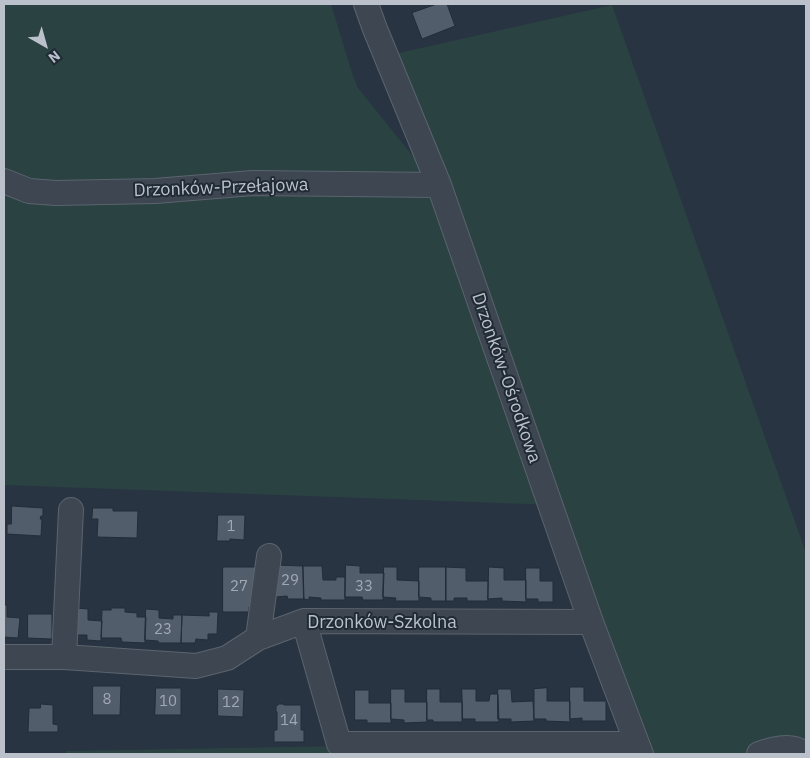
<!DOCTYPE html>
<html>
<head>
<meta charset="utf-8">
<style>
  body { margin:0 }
  #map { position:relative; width:810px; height:758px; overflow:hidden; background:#283441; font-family:"IBM Plex Sans",sans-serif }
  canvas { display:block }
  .frame { position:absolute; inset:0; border:5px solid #bac1cb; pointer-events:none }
  .north { position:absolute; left:20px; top:20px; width:50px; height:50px; -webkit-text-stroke:4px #212b36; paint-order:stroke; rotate:142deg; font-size:14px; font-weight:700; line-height:20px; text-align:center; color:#bac1cb }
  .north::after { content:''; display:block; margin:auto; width:18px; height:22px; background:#bac1cb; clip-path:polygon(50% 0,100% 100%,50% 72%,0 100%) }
</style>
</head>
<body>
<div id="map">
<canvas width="810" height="758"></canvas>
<div class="frame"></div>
<div class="north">N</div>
</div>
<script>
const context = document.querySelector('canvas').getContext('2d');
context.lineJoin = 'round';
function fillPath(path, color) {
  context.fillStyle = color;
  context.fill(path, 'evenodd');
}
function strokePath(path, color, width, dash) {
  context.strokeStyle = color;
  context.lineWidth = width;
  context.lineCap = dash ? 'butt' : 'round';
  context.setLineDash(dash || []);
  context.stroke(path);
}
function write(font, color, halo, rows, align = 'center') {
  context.font = font + ' "IBM Plex Sans",sans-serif';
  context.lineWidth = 4;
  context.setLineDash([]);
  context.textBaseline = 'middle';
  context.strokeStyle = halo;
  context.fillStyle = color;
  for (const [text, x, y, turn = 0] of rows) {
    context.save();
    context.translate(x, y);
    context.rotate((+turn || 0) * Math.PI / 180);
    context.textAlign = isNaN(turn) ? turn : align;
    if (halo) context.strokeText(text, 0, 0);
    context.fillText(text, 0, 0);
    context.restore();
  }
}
fillPath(new Path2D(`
  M4,4H331L352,73L358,88L445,196L390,55L612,5L806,553V749L764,754H66V751L449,744L633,732L555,505L4,485Z`), '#2b4243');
const building = new Path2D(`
  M437,4H447L455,26L422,39L412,13Z
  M12,506L43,508V516H41L40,519H42L41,536L7,534V524H11Z
  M93,508H113V511H138L137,538L97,537L98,519H92Z
  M218,515H245L244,540L230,539V541H217Z
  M276,565L303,566L304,599H288L287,596L276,597Z
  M346,565L360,566V573H384L383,600H363L362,597H345Z
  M303,566H322L323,580H336V577H345V600H321V598L309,597V600L304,599Z
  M223,567H256V607H249V612H223Z
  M384,567H397V580L419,581V601H395L396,598L383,597Z
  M419,567H446V601H431V598L419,597Z
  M446,567L466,568V581H488V601H467V598H454V601H446Z
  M489,567L504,568V580H526V602L502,601V598L488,599Z
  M526,568H540V581H553V602H538V599H526Z
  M4,605H7V617L20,618L18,638L4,637Z
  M75,608L88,609V620L102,621L101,641L87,640V635H75Z
  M111,608H125V612L137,613V617H146L145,643L122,642L121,638H101L102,610H111Z
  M146,609L159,610V618L173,619V615H182L181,643H159L158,641L145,640Z
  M209,612H218L217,634H208V640L196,639L195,643H181L182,615L209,616Z
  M28,614H52V639L28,638Z
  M93,686H121L120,715H93Z
  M570,687H584V701H606V721H582V718L570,719Z
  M156,688H181V715H155Z
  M547,688V701H570V722L546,721V719H534V689Z
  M218,689L244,690L243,717L218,716Z
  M391,689H405V702H427V722L404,723V720L391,719Z
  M427,689H440V702H462V722H433V720H427Z
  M462,689H476V701H489L490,694H498L499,722H475V719H463Z
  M498,689H511L512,702L533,701L534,721L511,722V719H498Z
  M355,690H369V703H391V723H367V720H355Z
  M41,704L53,705V724L58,725V732H28L29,708H40Z
  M279,704H283L284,705H301V730H304V742H274V730H277V712L276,711V707Z`);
fillPath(building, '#525d6b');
strokePath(building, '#232d38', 1);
const minor = new Path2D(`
  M366,4L375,29L439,185L591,622L641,754
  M4,181L29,191L56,193L155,191L253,183L439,185
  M304,621L339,744H637
  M258,638L269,556
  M4,657H64L196,666L227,658L258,638L304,621L591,622
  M64,657L71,510
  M759,754C772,749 792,743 804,754`);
strokePath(minor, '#5b646e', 26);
strokePath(minor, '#3d4651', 24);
write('15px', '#a0a8b3', null, [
  ["1",231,527],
  ["29",290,581],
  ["27",239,587],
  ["33",364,587],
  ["23",163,630],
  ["8",107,700],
  ["10",168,702],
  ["12",231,703],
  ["14",289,721]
]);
write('18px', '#bac1cb', '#212b36', [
  ["Drzonków-Przełajowa",221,188,-2],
  ["Drzonków-Ośrodkowa",506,378,71],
  ["Drzonków-Szkolna",382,623]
]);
</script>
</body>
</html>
